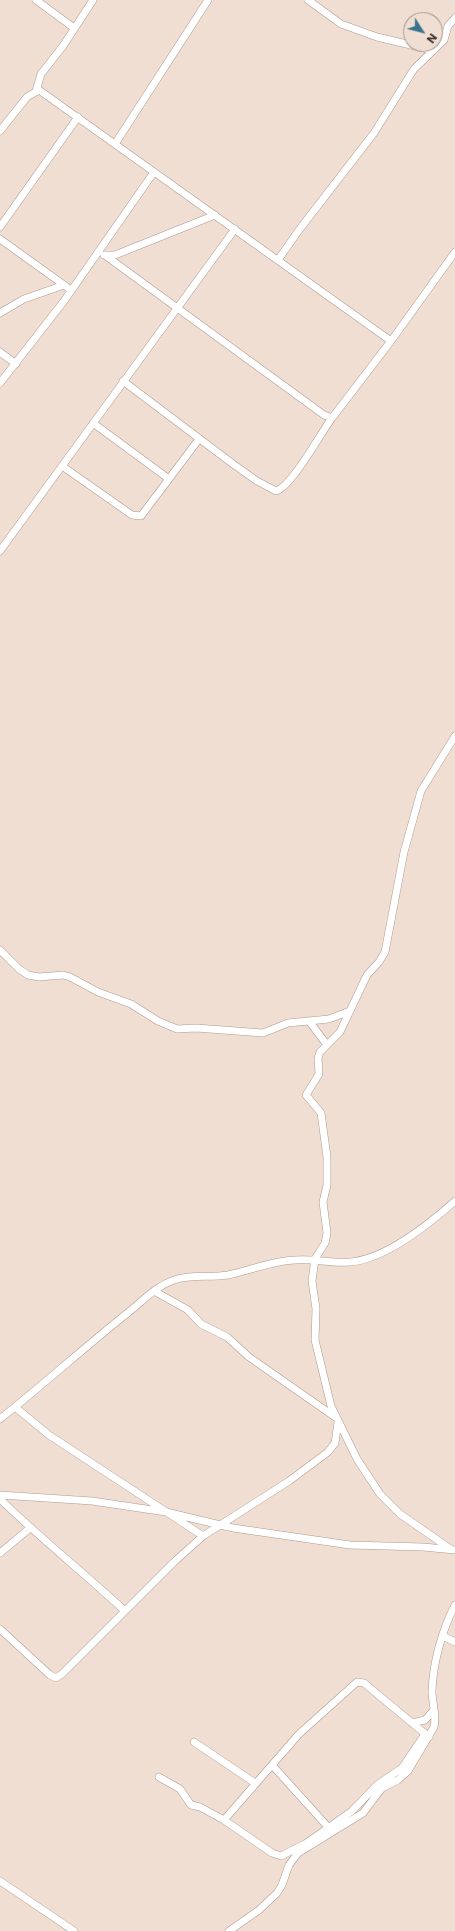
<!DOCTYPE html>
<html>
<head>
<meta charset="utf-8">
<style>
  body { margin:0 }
  #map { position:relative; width:455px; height:1931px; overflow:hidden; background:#f0ded2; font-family:Inter,sans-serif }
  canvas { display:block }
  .north { position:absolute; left:403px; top:12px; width:40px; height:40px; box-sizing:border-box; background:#f0ded2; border:1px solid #a1948a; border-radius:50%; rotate:126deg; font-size:11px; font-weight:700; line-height:16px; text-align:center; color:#2a241f }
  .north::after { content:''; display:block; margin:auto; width:14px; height:18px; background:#3a738d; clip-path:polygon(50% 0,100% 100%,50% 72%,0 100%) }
</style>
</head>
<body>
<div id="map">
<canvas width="455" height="1931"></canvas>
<div class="north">N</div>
</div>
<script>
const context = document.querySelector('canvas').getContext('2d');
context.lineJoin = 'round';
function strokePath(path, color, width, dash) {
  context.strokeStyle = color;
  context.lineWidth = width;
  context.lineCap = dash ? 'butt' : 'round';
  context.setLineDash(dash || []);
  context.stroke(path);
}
const minor = new Path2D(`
  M36,0L74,28
  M308,0L341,24L377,37L432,50
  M36,91L41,74L63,46L93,0
  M0,131L27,97L39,90L391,341
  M115,144L208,0
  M0,227L78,117
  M0,239L71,290
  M104,255H115L215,215
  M106,256L324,415L332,418L391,341L455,252
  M278,260L299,230L374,133L414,69L444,40L448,26L455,18
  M0,313L24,299L64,285
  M0,352L16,364
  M123,381L233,464L257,481L276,491C292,486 320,434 332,418
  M0,383L64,301L154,172
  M93,423L169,479
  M62,466L132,515L141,516L199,439
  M0,551L235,229
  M0,950L19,969L28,975L39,977L63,975L70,977L98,992L131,1004L158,1021L177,1029L196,1028L263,1033L288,1023L329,1019L350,1011
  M309,1021L327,1045
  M154,1291L188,1310L201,1324L227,1337L249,1357L335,1417
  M15,1407L49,1435L203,1536
  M0,1419C44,1384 86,1346 130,1311C144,1300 156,1286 174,1280C191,1274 210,1278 228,1275C251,1270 272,1261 295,1260C314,1258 331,1264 350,1262C386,1259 428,1225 455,1201
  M0,1495L92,1501L166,1512L233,1528L350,1545L423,1547L455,1550
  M0,1499C40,1538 84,1573 125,1611
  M449,1548L400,1514L380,1494L357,1459L331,1406L315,1340L316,1309L312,1281L315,1259L325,1243L327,1233L323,1202L327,1185V1157L321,1113L306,1095L319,1074L318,1058L320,1052L340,1032L367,975L379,962L385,952L404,852L421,791L455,736
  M0,1553L30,1528
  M0,1629L50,1675L56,1678L62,1674L174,1562L203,1536L289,1481L328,1452L335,1443L338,1422
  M443,1636L455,1642
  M412,1723L425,1720L434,1710
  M194,1742L255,1783
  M272,1765L328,1827
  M159,1777L180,1789L191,1805L200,1807L224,1820L272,1853L281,1856L305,1844L352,1811L377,1785L402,1768L425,1734
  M224,1820L299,1734L357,1682L364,1683L429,1737
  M0,1881L74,1931
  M229,1931L259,1910L277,1893L282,1885L289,1865L298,1853L363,1813L382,1788L398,1780L408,1771L434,1727C437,1715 432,1703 432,1691C433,1663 442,1630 455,1605`);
strokePath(minor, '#ac9b90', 8);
strokePath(minor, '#fff', 7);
</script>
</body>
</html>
